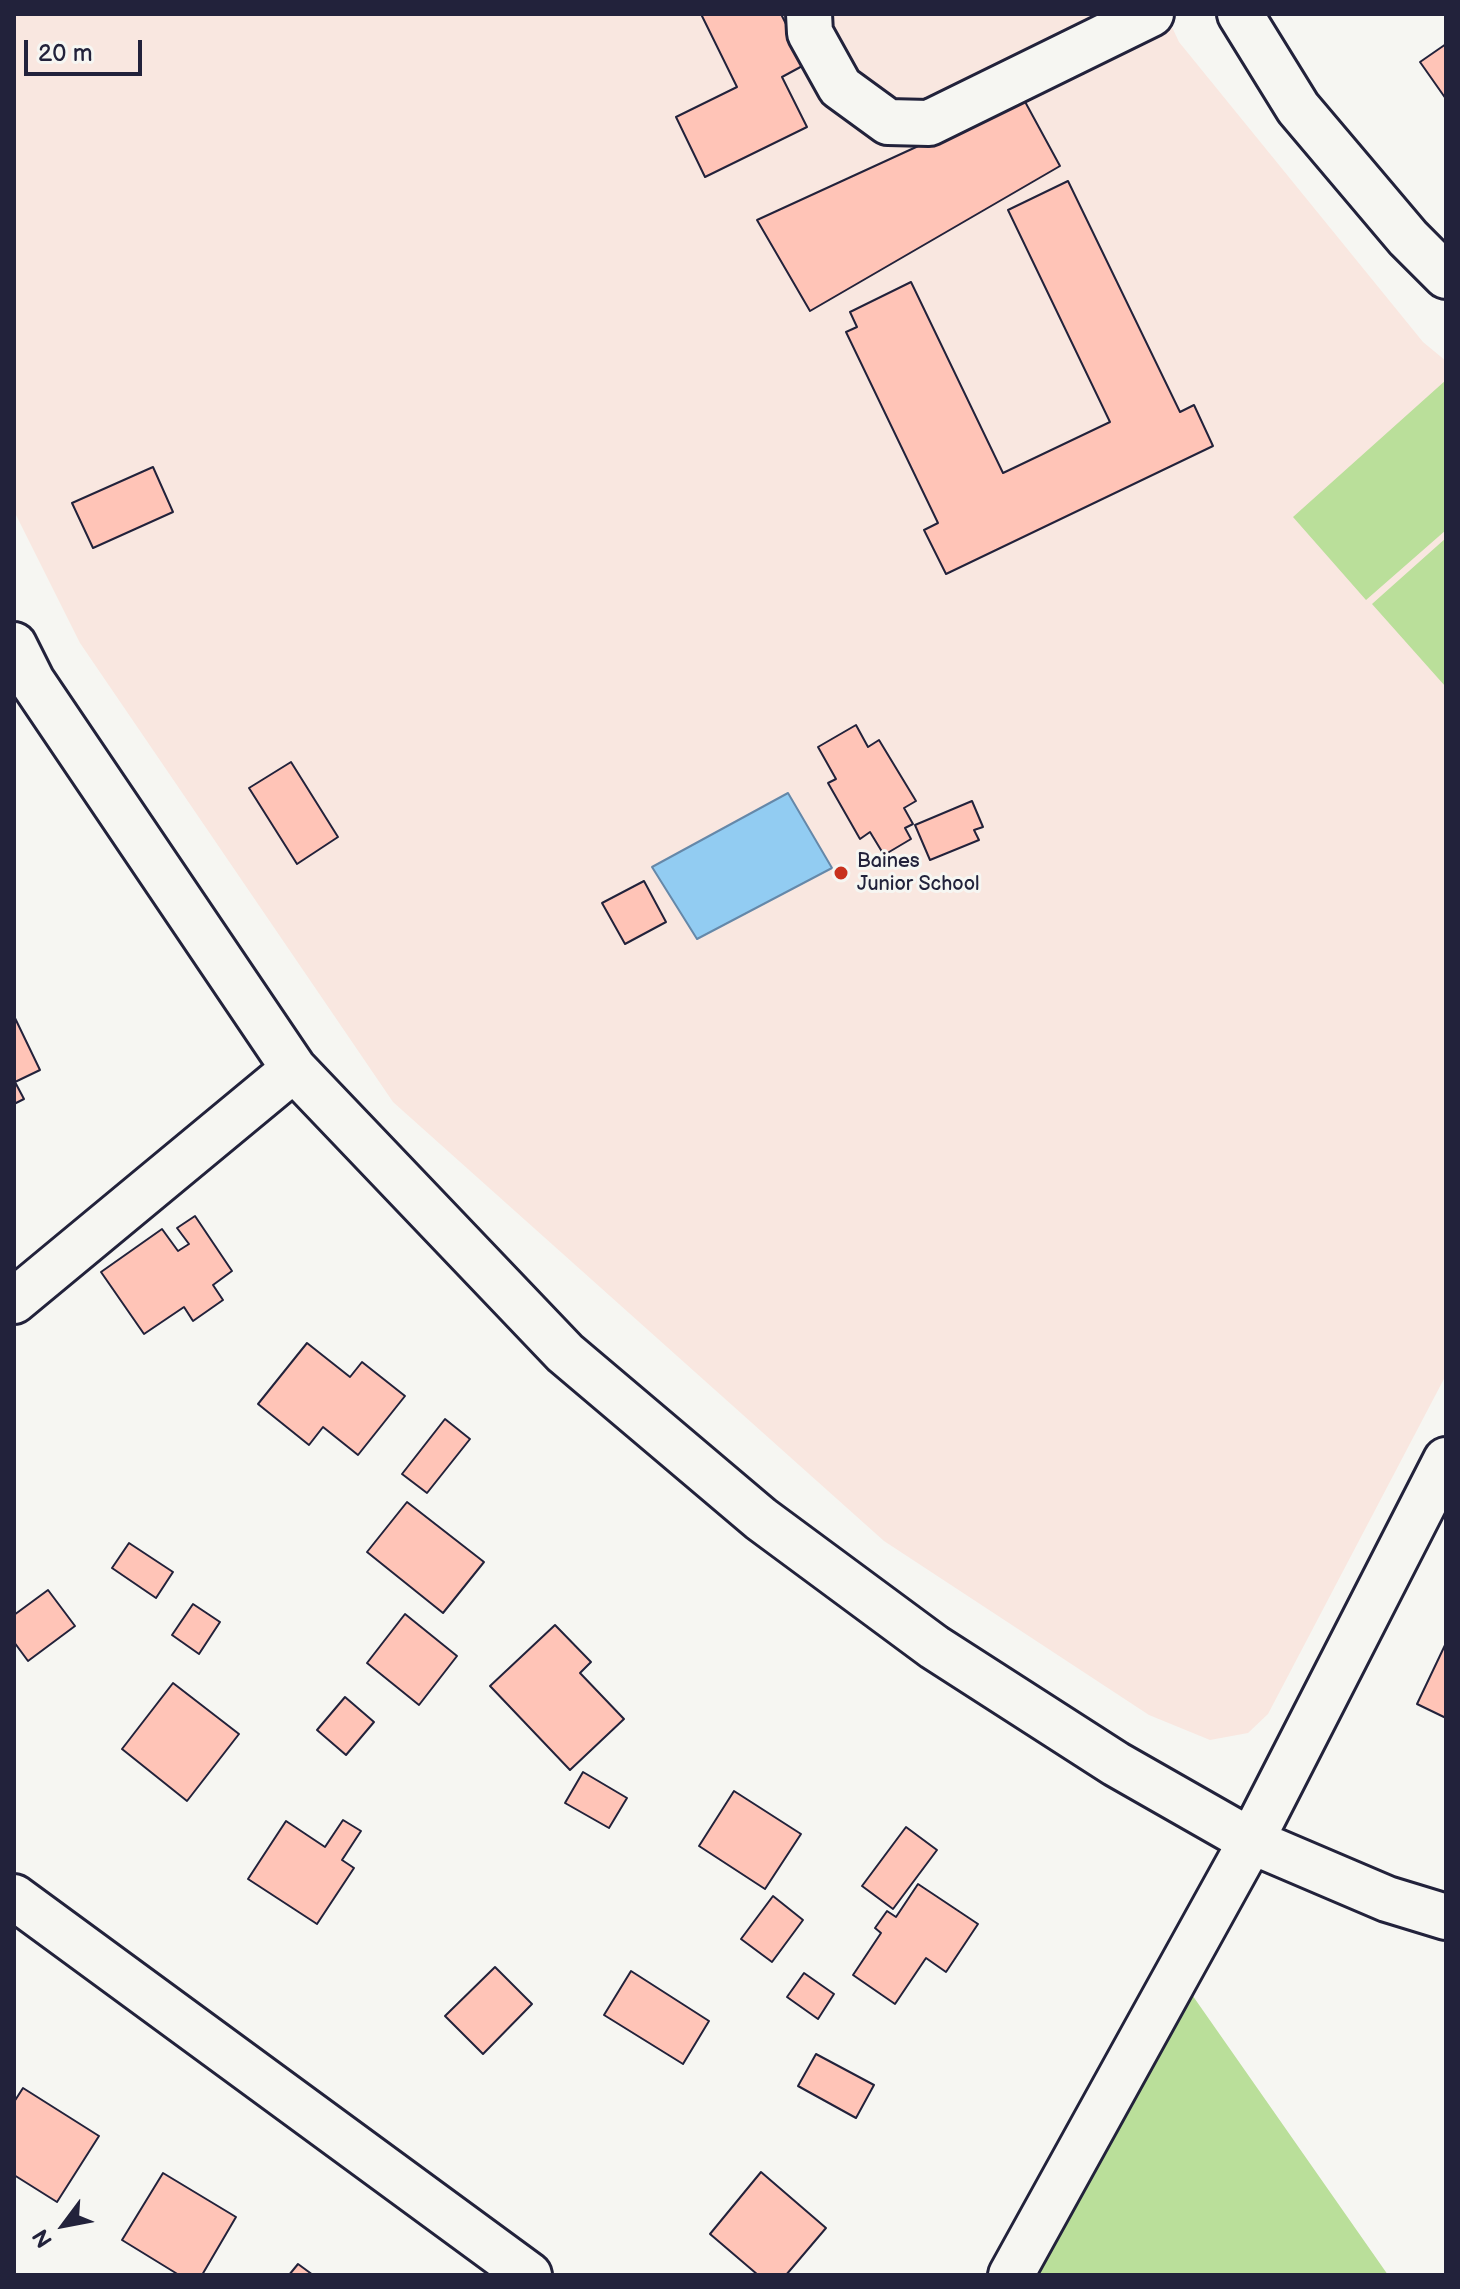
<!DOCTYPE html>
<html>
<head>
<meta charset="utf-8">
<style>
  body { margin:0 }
  #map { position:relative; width:1460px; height:2289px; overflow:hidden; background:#f6f6f2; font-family:"Balsamiq Sans",sans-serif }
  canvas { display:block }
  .frame { position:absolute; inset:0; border:16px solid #22223b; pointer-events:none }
  .north { position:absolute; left:24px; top:2185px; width:80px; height:80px; -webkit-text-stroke:6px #f6f6f2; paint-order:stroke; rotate:238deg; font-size:22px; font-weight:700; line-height:32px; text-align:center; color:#22223b }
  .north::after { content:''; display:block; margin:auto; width:28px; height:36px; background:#22223b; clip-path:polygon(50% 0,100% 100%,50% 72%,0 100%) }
  .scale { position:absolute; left:24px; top:40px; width:118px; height:36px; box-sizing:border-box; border:4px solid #22223b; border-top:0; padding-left:10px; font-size:24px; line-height:28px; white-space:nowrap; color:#22223b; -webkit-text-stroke:6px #f6f6f2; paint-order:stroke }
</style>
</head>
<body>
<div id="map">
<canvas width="1460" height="2289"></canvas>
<div class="frame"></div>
<div class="north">N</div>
<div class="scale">20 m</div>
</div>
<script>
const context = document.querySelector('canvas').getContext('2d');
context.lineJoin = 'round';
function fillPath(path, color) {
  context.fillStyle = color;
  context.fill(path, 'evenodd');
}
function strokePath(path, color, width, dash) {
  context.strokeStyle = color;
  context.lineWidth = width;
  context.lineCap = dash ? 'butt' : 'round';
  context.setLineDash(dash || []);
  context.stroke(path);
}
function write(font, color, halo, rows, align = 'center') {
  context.font = font + ' "Balsamiq Sans",sans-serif';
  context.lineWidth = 6;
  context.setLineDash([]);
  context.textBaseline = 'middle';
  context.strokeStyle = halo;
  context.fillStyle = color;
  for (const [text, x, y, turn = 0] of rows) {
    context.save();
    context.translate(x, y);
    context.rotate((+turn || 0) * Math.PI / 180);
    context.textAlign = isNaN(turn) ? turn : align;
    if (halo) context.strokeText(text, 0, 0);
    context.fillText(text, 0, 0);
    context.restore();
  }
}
fillPath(new Path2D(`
  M14,14H1166L1179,42L1423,342L1446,361V1375L1268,1714L1248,1733L1210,1740L1149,1715L884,1541L393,1102L80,643L14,511Z`), '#f9e7e0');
fillPath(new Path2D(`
  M1446,380V530L1366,600L1293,517Z
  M1446,538V686H1445L1372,604Z
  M1188,1989L1388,2275H1028Z`), '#badf9a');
const water = new Path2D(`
  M788,793L832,868L697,939L652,867Z`);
fillPath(water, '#92ccf2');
strokePath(water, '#6588a9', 2);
const building = new Path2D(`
  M701,14H781L806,64L782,77L807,127L705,177L676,117L737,87Z
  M1446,44V99L1420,62Z
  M1023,98L1060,166L810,311L757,220Z
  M1068,181L1180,412L1194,405L1213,446L946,574L924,530L938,523L846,332L857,327L850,312L911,282L1003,473L1110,422L1008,210Z
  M153,467L173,512L93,548L72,503Z
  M856,725L868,747L879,740L916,801L904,808L913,824L905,828L911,839L884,855L870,832L860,839L828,783L836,779L818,747Z
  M291,762L338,837L297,864L249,788Z
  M972,801L983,827L974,830L979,840L930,860L915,825Z
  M644,881L666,922L625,944L602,903Z
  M14,1016L40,1070L15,1082L24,1099L14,1104Z
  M195,1216L232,1271L213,1285L223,1300L193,1321L184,1307L144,1334L101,1272L162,1229L178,1251L189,1244L177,1228Z
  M307,1343L350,1377L362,1362L405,1396L358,1455L323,1427L309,1445L258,1404Z
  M445,1419L470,1439L427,1493L402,1474Z
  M407,1502L484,1562L443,1613L367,1552Z
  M129,1543L173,1572L156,1598L112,1568Z
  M48,1590L75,1626L28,1661L14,1642V1615Z
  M193,1604L220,1622L199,1654L172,1635Z
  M405,1614L457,1656L419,1705L367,1663Z
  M555,1625L591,1662L580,1673L624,1719L570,1770L490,1686Z
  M1446,1643V1718L1417,1704Z
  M173,1683L239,1734L187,1801L122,1749Z
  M345,1697L374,1722L346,1755L317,1730Z
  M583,1772L627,1798L609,1828L565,1803Z
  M734,1791L801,1834L765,1889L699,1846Z
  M343,1820L361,1831L342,1860L354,1868L317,1924L248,1879L286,1821L325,1847Z
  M906,1827L937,1850L893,1909L862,1886Z
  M918,1884L978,1924L946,1972L926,1958L895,2004L853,1975L881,1933L875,1928L887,1911L896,1917Z
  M773,1896L803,1920L772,1962L741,1939Z
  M495,1967L532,2004L483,2054L445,2016Z
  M631,1971L709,2021L683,2064L604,2015Z
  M804,1973L834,1994L818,2019L787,1997Z
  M816,2054L874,2085L856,2118L798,2086Z
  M23,2088L99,2136L57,2202L14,2175V2102Z
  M761,2172L826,2228L786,2275H758L710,2234Z
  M163,2173L236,2217L202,2275H179L122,2240Z
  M298,2264L313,2275H289Z`);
fillPath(building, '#ffc4b7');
strokePath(building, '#22223b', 2);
const minor = new Path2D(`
  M809,14L810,33L840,87L888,122L929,123L1151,14
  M1240,14L1298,108L1408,238L1446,276
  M14,645L32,681L294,1069L565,1353L761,1519L934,1647L1116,1764L1251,1841L1387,1899L1446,1917
  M14,1301L294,1069
  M14,1897L529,2275
  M1011,2275L1251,1841L1446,1460`);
strokePath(minor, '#22223b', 50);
strokePath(minor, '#f6f6f2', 44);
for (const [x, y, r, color] of [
  [841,873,8,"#c8321e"]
]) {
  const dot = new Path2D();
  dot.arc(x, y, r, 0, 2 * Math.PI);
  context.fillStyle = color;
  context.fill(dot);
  strokePath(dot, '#f6f6f2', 3);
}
write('20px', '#22223b', '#f6f6f2', [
  ["Baines",857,862],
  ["Junior School",857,885]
], 'left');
</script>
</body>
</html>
